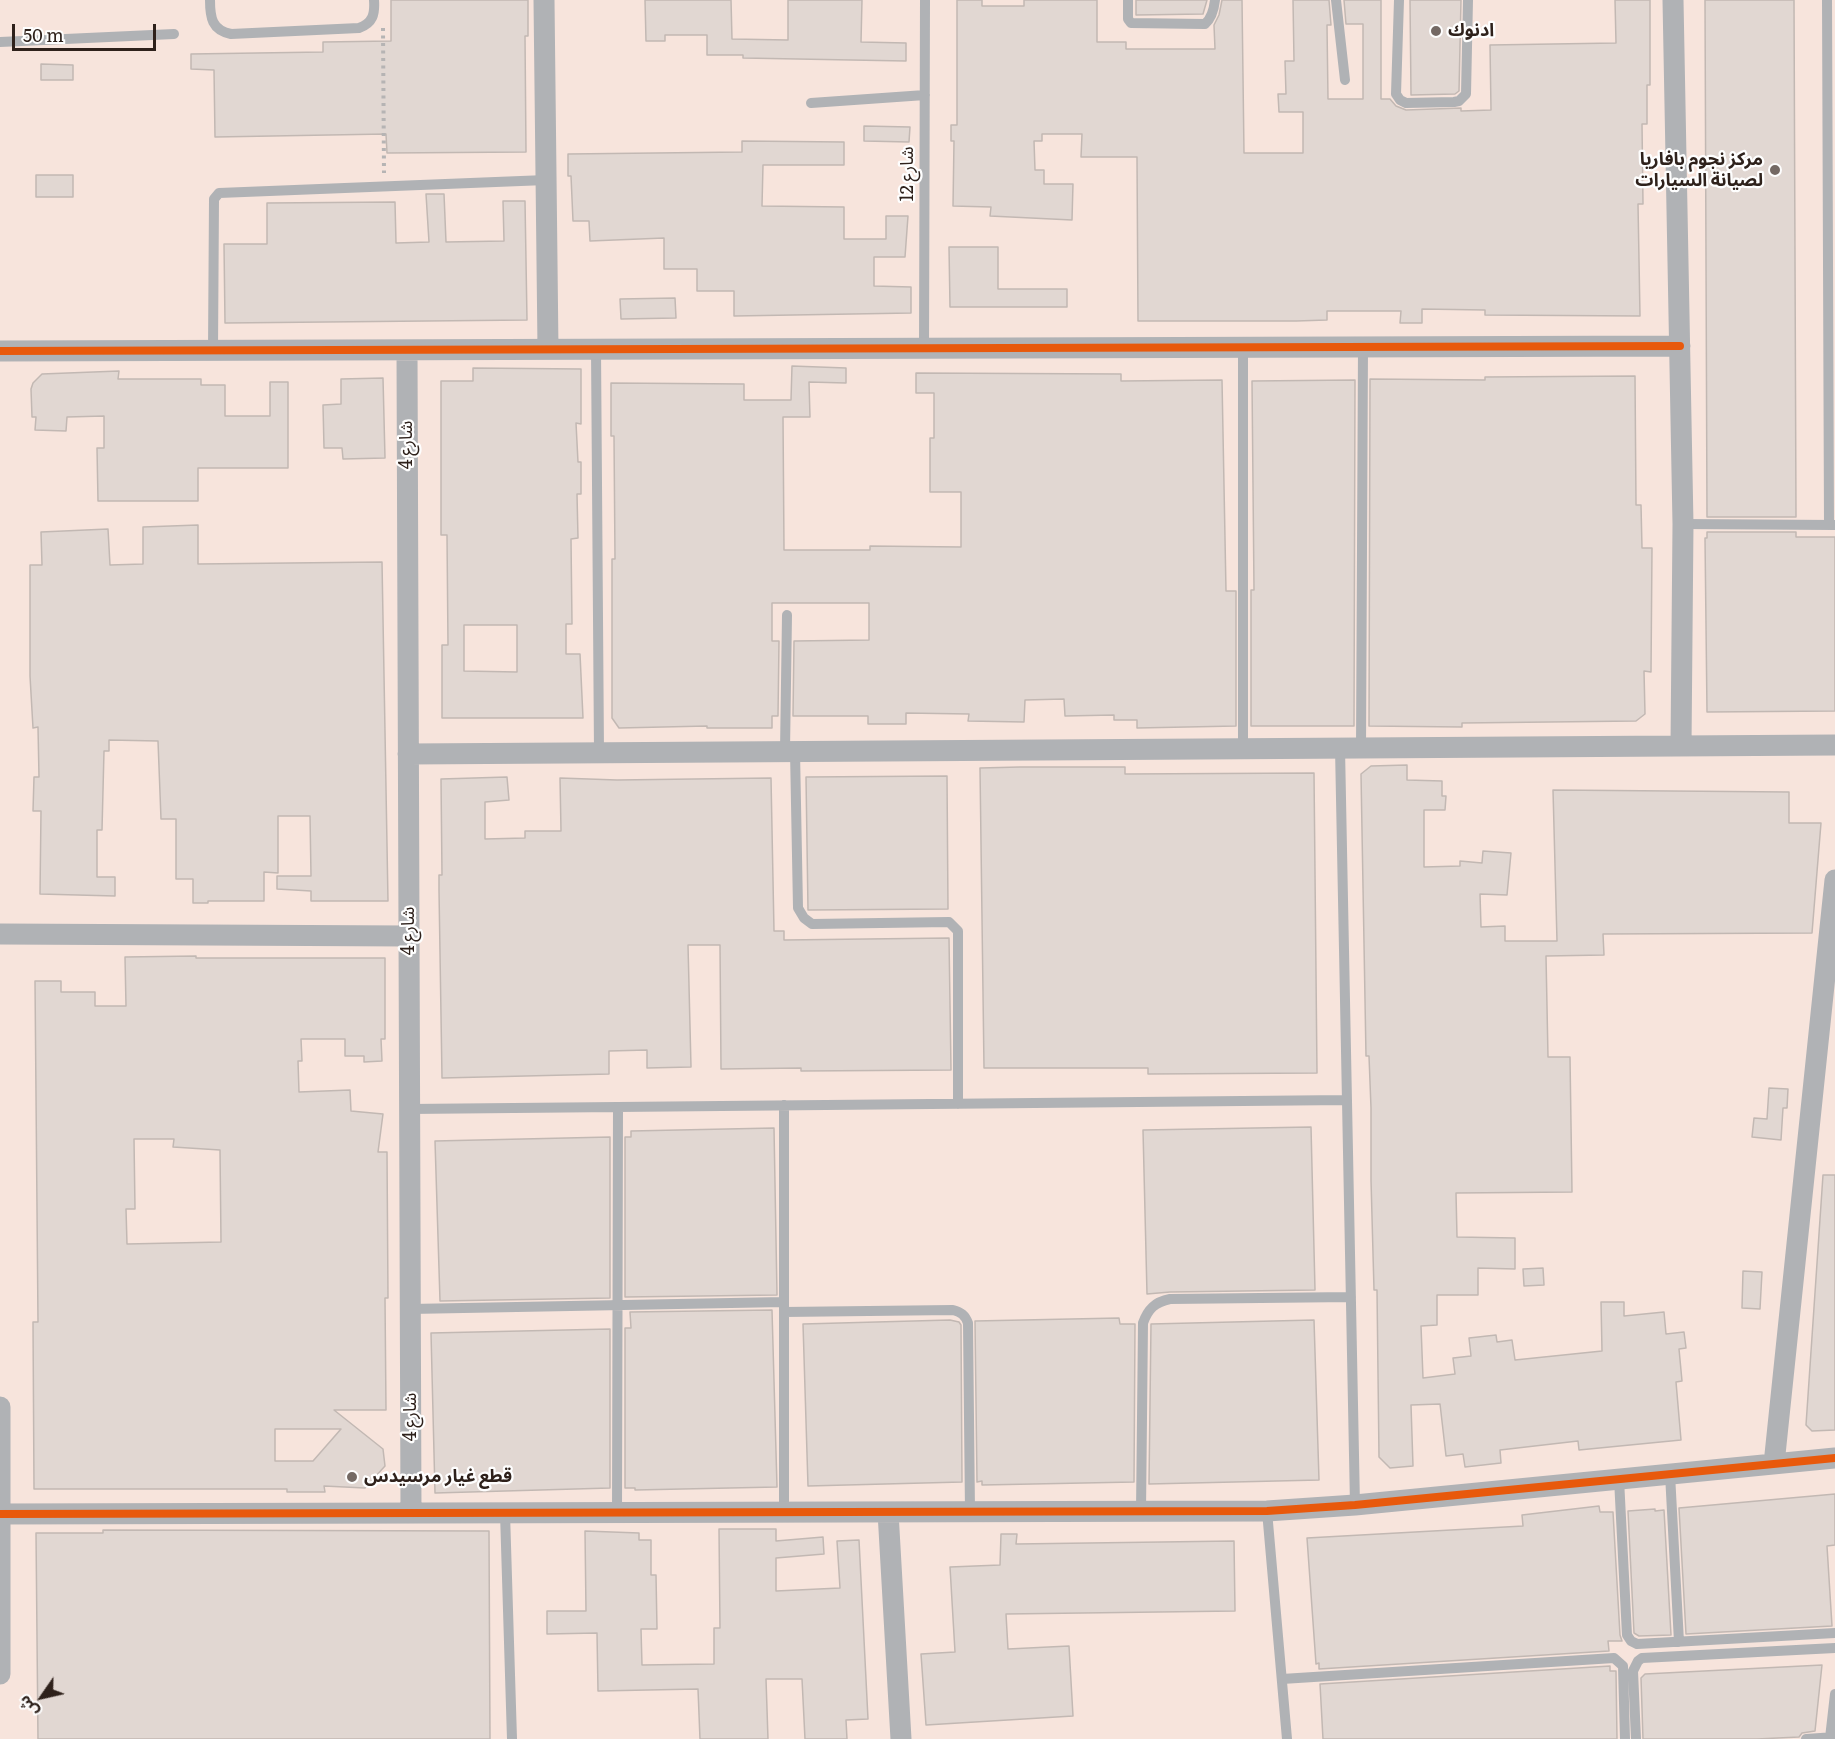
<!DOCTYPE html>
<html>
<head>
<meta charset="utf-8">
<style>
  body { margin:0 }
  #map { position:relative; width:1835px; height:1739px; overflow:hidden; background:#f7efeb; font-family:Literata,"Noto Sans Arabic",serif }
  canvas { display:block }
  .north { position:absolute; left:12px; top:1667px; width:60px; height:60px; -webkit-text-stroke:4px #fefefe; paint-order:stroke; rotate:236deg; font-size:16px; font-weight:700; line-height:24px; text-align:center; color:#2e211b }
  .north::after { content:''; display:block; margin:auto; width:21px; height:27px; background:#2e211b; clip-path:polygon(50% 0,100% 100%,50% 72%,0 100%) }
  .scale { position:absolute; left:12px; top:24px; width:144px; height:27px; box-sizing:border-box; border:3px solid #2e211b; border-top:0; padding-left:8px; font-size:18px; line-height:21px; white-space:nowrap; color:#2e211b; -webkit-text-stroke:4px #fefefe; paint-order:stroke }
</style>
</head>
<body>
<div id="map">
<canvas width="1835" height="1739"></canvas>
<div class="north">ش</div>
<div class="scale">50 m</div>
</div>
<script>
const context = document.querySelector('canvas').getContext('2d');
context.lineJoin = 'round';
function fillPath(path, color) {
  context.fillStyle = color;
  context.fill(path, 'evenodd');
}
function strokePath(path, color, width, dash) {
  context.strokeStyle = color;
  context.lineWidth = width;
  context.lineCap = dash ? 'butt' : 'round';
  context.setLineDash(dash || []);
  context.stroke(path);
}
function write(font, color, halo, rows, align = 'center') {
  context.font = font + ' Literata,"Noto Sans Arabic",serif';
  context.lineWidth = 4.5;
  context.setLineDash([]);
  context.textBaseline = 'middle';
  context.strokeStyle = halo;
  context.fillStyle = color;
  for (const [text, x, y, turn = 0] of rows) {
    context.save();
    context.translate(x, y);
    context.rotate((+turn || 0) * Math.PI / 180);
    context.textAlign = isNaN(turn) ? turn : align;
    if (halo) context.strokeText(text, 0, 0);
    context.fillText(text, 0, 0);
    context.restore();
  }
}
fillPath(new Path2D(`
  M0,0H1835V1739H0Z`), '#f7e4dc');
const building = new Path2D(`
  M391,0H528V36H525L526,152L387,153L386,134L215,137L214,70L191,69V54L323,52V42L391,41Z
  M645,0H731L732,39L788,40V0H862L861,42L906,43V61L743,58V55H707V35H665V41H646Z
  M957,0H982V6H1024V0H1097V42H1126V49H1215L1214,25L1219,15L1222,0H1242L1244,153H1303V112H1279L1278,94H1286L1285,61H1294L1293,0H1329L1331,25H1327L1328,99H1363V24H1346L1344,0H1381V99H1390L1396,106L1406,110L1461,108V111L1491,110L1490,45L1616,43L1615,0H1650V85H1647V124H1642L1643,204H1638L1640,316L1485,315V310L1422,309V323H1400L1401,311H1327V320L1296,321H1138L1137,157H1081L1082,134H1042V141H1034L1035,170H1044V184H1073L1072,220L990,216L991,207L953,206L954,141H951V125H957Z
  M1136,0H1207L1203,14L1136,15Z
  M1410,0H1461L1459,91L1455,94L1411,95Z
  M1705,0H1794L1796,517H1707Z
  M41,64L73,65V80H41Z
  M864,126L910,127L909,142L864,141Z
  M742,141L844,142V165H763L762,206L844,207V239H886V216H908L905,257H874V286L911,287V313L734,316V291H697V269H664V238L590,241L589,221H573L571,176H568V154L742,152Z
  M36,175H73V197H36Z
  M426,194H444L446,242L504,241L503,201H525L527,320L225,323L224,244H267V203L395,202L396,243L429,242Z
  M949,247H998V289H1067V307H950Z
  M675,298L676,318L621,319L620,299Z
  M792,366L846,368V383L809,382L810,417H783L784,550H870V546L961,547V492H930V438H934V393H916V373L1121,374V381L1222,380L1226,591H1236V726L1137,728V720H1114V715L1065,716L1064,699L1025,700L1024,722L968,721L969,714L906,713V724H868V716H793L794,641L869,640V603H772V641H779L778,716H772V728H707V726L619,728L612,718V559H615L614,436H611V383L744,384V400H791Z
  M473,368L581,369V424L576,423L578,462H581V494H577L578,538L571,539L572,624H566V654H580L583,718H442V645H448L447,535H441V381H473ZM464,625H517V672L464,671Z
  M119,371L118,379H201V385H225V416H270V382H288V468H198V501H98L97,448H104V416L67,417L66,431L35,430L36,417H32L31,389L33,383L42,374Z
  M1635,376L1636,505H1641L1642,548H1652L1651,672L1644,671L1645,714L1636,721L1462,723V727L1369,726L1370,379L1485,380V377Z
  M383,378L385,458L343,459L342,448H324L323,405L341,404V379Z
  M1355,380L1354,726H1251V590H1254L1252,381Z
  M198,525V564L382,562L388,901H311V891L277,889V876H311L310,816H278V873L264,872V901H208V903H193V879H176V819H161L158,741L109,740V751H104L102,830H97V877H115V896L40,894L41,811H33L34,777H39L38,727L33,728L30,676V565H42L41,532L108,529L110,565L143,564V527Z
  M1707,532H1796V537H1835V711L1707,712L1705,538H1707Z
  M1407,765V780L1442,781V796H1446L1445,810H1424V867L1460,866V861L1482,863L1483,851L1511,853L1507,895L1480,894L1481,927L1505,926V941H1557L1553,790L1789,792V823H1821L1812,933L1603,934L1604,955L1546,956L1548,1057H1570L1572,1192L1456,1193L1457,1237L1515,1238V1269L1478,1268V1295H1437V1325L1421,1326L1423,1378L1455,1374L1453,1358L1471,1356L1469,1338L1496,1335L1497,1342L1512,1340L1515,1360L1602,1351L1601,1302H1624V1316L1664,1312L1666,1334L1684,1332L1686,1348L1679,1349L1682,1381L1676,1382L1681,1440L1579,1450L1578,1441L1500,1450L1501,1463L1465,1467L1463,1454L1446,1456L1440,1404L1411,1405L1413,1466L1390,1468L1379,1457L1377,1290H1374L1371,1180V1108L1369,1056H1366L1361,774L1371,766Z
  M1020,767H1125V774L1314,773L1317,1073L1148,1074V1068H984L980,768Z
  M947,776L948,909L808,910L806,777Z
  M507,777L509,800L485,802V839L525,838V831H561L560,778L617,780L771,778L774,931H784V940L949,938L951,1070L801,1071V1068L721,1069L720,945H688L691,1067L647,1068V1050L609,1051V1074L442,1078L439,890V875H442L441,779Z
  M196,956V958H385V1039H381L382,1061L364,1062V1056H345V1039H301L302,1061H298L299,1092L350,1090L351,1111L383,1114L378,1152H387L388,1298H385L386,1410H334L383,1449L385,1466L365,1488L324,1486L325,1492H287V1489H34L33,1322H38L35,981H61V992H95V1006H126L125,957ZM134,1139H174L173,1147L220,1150L221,1242L127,1244L126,1209H135ZM275,1429H341L313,1461H275Z
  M1769,1088L1788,1089L1787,1108H1783L1781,1140L1752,1137L1754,1118L1767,1119Z
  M1311,1127L1315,1290L1170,1292L1147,1294L1143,1130Z
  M774,1128L777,1295L625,1297V1137H631V1131Z
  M610,1137V1298L440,1301L435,1141Z
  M1823,1175H1835V1430L1812,1431L1806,1425Z
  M1543,1268L1544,1285L1524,1286L1523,1269Z
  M1743,1271L1762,1272L1760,1309L1742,1308Z
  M772,1310L777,1487L635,1490V1488H625V1328H631L630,1312Z
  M1119,1318L1120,1324H1135L1134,1482L982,1485V1481L977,1482L975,1321Z
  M950,1320L959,1322L961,1325L962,1482L808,1486L803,1324Z
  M1314,1320L1319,1480L1149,1484L1151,1324Z
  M610,1329V1488L435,1493L431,1333Z
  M1835,1494V1545L1827,1546L1832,1626L1686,1634L1679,1508Z
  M1599,1506L1600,1512H1613L1620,1635L1622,1641H1608L1609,1651L1319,1669V1663L1316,1664L1307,1538L1523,1526L1522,1515Z
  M1655,1509V1511L1664,1510L1671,1635L1639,1636L1634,1633L1628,1511Z
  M719,1529H776V1541L823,1537L824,1554L776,1558V1591L840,1588L837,1541L859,1540L868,1719L846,1720L847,1739H805L802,1679H766L768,1739H700L698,1689L598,1691L597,1633L547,1634V1611H586L585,1531L639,1533V1540H651V1575H656L657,1629H641L642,1665L714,1664V1628H720Z
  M103,1530L489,1531L490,1739H38L36,1533H103Z
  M1001,1534H1017L1016,1544L1234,1541L1235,1611L1006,1614L1008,1649L1069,1646L1073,1716L926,1725L921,1654L955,1652L950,1567L1000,1565Z
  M1822,1665L1815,1731L1802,1733L1799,1737L1757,1739H1643L1641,1678L1645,1674Z
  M1610,1666V1671H1616L1617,1739H1323L1320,1684Z`);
fillPath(building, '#e1d7d2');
strokePath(building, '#c2b8b3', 1.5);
strokePath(new Path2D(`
  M383,28L384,173`), '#b6b4b4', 4, [3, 4.5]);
strokePath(new Path2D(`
  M210,0C210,18 212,30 231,34L359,28C373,23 375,14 374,0
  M1128,0V19L1131,23L1205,24C1212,18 1214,9 1215,0
  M1336,0L1345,80
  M1399,0L1396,94L1400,100L1406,103L1454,102L1459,101L1466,94L1468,0
  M1827,0L1829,525
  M0,42L174,34
  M811,103L925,95
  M1243,347V749
  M924,348L925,0
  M596,349L599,752
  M213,350L214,199L219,193L546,180
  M1683,524L1835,525
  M1340,748L1355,1505
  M1361,748L1363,347
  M785,751L787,615
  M795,751L798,908L804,918L812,924L949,922L958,931V1104
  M784,1105V1511
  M409,1109L1347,1100
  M410,1309L784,1302
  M784,1312L953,1310C961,1312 965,1315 968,1323L970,1512
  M1670,1474L1679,1642
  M1619,1479L1627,1635L1631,1641L1637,1644L1835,1633
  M1267,1511L1287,1739
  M1141,1512L1143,1323C1148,1309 1155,1302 1170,1299L1351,1297
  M505,1513L512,1739
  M617,1513L618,1107
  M1282,1679L1614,1658L1623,1666L1625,1739
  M1830,1738L1835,1694
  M1636,1739L1633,1671L1638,1661L1642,1658L1835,1648
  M1806,1739L1835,1737`), '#b0b2b5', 10);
strokePath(new Path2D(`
  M544,0L548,349
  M1673,0L1683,524L1681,746
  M407,350L411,1512
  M0,351L1680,346
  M408,754L1835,745
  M0,934L409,936
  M0,1407V1674
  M1774,1464L1835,880
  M888,1512L901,1739
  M1,1514L1267,1511L1355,1505L1835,1458`), '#b0b2b5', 21);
strokePath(new Path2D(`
  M0,351L1680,346
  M1,1514L1267,1511L1355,1505L1835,1458`), '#e8590c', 8);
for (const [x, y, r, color] of [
  [1436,31,6,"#746964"],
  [1775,170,6,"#746964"],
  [352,1477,6,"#746964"]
]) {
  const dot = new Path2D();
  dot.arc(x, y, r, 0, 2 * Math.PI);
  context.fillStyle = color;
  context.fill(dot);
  strokePath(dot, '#fefefe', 2);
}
write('bold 18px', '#2e211b', '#fefefe', [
  ["ادنوك",1448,31],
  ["مركز نجوم بافاريا",1763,160,"right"],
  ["لصيانة السيارات",1763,181,"right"],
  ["قطع غيار مرسيدس",364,1477]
], 'left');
write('18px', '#2e211b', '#fefefe', [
  ["شارع 12",908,174,-90],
  ["شارع 4",407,445,-90],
  ["شارع 4",409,931,-90],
  ["شارع 4",411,1417,-90]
]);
</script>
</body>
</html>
